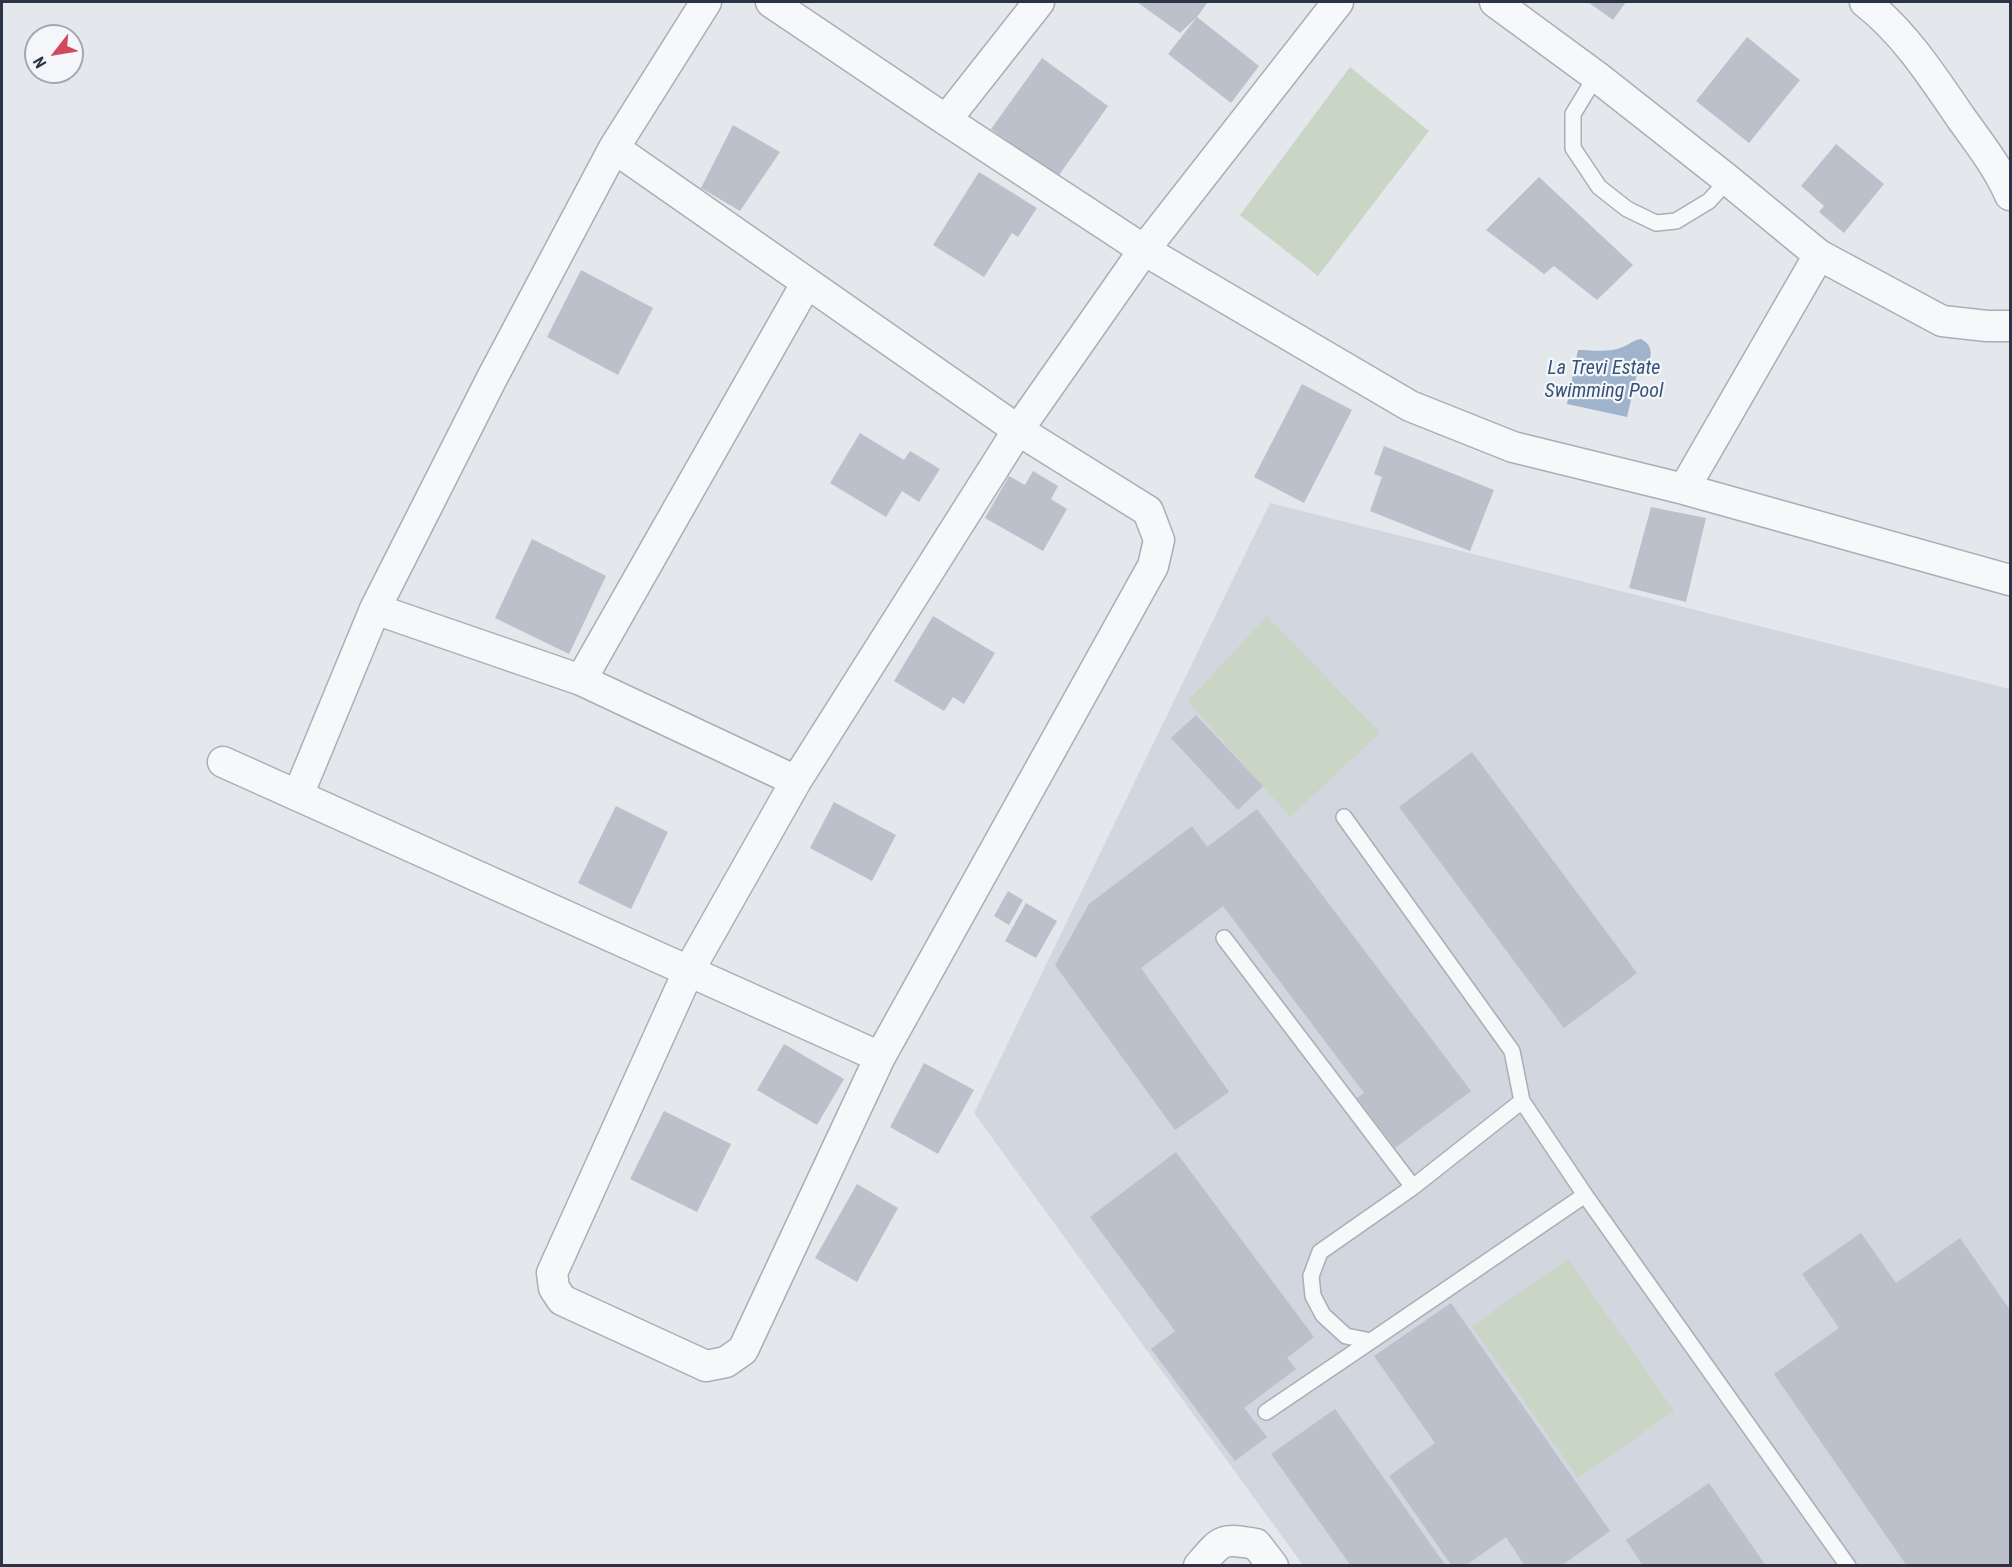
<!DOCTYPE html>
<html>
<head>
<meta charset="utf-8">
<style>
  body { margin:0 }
  #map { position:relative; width:2012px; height:1567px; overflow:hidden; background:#e4e7ec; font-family:"Roboto Condensed",sans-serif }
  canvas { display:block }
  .frame { position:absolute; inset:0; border:3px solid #2b3445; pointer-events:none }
  .north { position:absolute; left:24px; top:24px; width:60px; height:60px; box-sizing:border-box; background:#f4f6f9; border:2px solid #a4a8b1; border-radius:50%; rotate:239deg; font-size:16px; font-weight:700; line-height:24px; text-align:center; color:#2b3445 }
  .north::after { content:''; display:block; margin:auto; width:21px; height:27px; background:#d1495b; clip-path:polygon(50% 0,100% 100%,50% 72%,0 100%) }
</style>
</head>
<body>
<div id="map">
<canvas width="2012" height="1567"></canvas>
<div class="frame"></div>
<div class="north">N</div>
</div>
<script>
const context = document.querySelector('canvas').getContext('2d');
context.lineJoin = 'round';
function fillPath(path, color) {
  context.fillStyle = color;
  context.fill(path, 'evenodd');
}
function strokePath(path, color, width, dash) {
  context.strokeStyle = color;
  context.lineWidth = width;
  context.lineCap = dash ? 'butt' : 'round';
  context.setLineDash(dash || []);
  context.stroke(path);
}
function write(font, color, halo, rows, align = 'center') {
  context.font = font + ' "Roboto Condensed",sans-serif';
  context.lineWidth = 4.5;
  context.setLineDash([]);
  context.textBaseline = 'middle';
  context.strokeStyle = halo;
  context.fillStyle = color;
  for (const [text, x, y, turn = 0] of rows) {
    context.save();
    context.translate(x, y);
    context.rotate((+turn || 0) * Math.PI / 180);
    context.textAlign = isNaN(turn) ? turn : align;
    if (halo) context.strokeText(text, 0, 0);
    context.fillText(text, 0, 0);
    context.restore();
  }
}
fillPath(new Path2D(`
  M1270,503L2010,689V1565H1303L974,1113Z`), '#d2d6de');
fillPath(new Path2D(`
  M1350,67L1429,131L1318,276L1240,215Z
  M1267,616L1380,733L1290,817L1188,701Z
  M1568,1259L1674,1411L1578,1478L1472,1326Z`), '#c9d6c5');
fillPath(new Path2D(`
  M1641,339C1652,345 1652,352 1649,363L1641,368L1637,374L1627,417L1567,404L1578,350C1593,350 1609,353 1623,347C1630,344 1633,340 1641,339Z`), '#9fb4cc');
fillPath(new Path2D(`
  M1137,2H1208L1197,17L1180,33Z
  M1588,2H1626L1613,20Z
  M1197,17L1259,66L1231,103L1168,54Z
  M1747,37L1800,80L1749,143L1696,101Z
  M1042,58L1108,106L1057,178L991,129Z
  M733,125L780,152L740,211L701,188Z
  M1836,144L1884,184L1844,233L1819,212L1824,206L1801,186Z
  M979,172L1037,208L1018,237L1012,233L984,277L933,245Z
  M1539,177L1633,265L1597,300L1554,266L1544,274L1486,230Z
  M581,270L653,308L618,375L547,337Z
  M1302,384L1352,410L1304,503L1254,477Z
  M860,433L904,460L910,451L940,469L919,502L902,491L886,517L830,483Z
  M1384,446L1494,490L1470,551L1370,511L1382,477L1374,474Z
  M1033,471L1058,486L1051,499L1067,509L1043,551L985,518L1009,476L1025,485Z
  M1651,507L1706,518L1686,602L1629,588Z
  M532,539L606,576L569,654L495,618Z
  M933,616L995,653L964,704L953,697L944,711L894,681Z
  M1196,715L1263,786L1238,810L1171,738Z
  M1472,752L1637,973L1564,1028L1399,807Z
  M834,802L896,835L872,881L810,848Z
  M616,806L668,832L631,909L578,883Z
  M1257,809L1471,1091L1395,1148L1357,1098L1364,1093L1223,906L1141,968L1229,1092L1175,1130L1055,965L1089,904L1192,826L1207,847Z
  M1008,891L1023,900L1009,925L994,916Z
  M1026,903L1057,921L1036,958L1005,941Z
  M784,1044L844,1079L817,1125L757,1090Z
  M924,1063L974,1090L938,1154L890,1127Z
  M664,1111L731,1144L697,1212L630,1179Z
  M1176,1152L1314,1337L1287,1358L1296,1369L1244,1408L1267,1437L1235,1461L1151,1349L1175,1331L1090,1217Z
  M857,1184L898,1208L857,1282L815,1258Z
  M1861,1233L1896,1283L1960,1238L2010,1310V1566H1907L1774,1374L1839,1328L1802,1274Z
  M1451,1303L1610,1531L1561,1566H1525L1506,1537L1465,1566H1452L1389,1476L1435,1443L1374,1356Z
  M1335,1409L1446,1566H1351L1271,1454Z
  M1709,1483L1766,1566H1643L1626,1540Z`), '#bbc0ca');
const lane = new Path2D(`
  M1596,76L1573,114V148L1599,187L1627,209L1656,223L1676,221L1709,201L1728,180
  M1344,817L1512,1051L1522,1101L1585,1195L1848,1566
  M1224,938L1413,1187
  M1522,1101L1413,1187L1320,1252L1311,1276L1313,1296L1323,1315L1346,1336L1371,1341L1585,1195
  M1266,1412L1371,1341`);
const street = new Path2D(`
  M771,2L946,120
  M1039,2L946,120L1144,250L1338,2
  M1495,2L1596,76L1728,180L1819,255L1942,321L1987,326H2010
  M1865,2C1904,32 1933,77 1961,118C1979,143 1998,167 2010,195
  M614,148L1018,430L1148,511L1159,540L1153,566L880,1057L743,1350L726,1362L706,1366L562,1300L554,1288L552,1273L688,972L796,781L1018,430L1144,250L1410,406L1513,447L1684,489L2010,580
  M1684,489L1819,255
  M375,609L581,680L796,781
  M581,680L806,284
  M223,762L880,1057
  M298,795L375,609L491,380L614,148L706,2
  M1199,1566C1222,1539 1221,1538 1256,1544L1273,1566`);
strokePath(lane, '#a9aeb7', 18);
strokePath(street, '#a9aeb7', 33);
strokePath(lane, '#f7f8fa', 15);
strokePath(street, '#f7f8fa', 30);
write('italic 20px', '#34527a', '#f4f6f9', [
  ["La Trevi Estate",1604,369],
  ["Swimming Pool",1604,392]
]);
</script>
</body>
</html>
